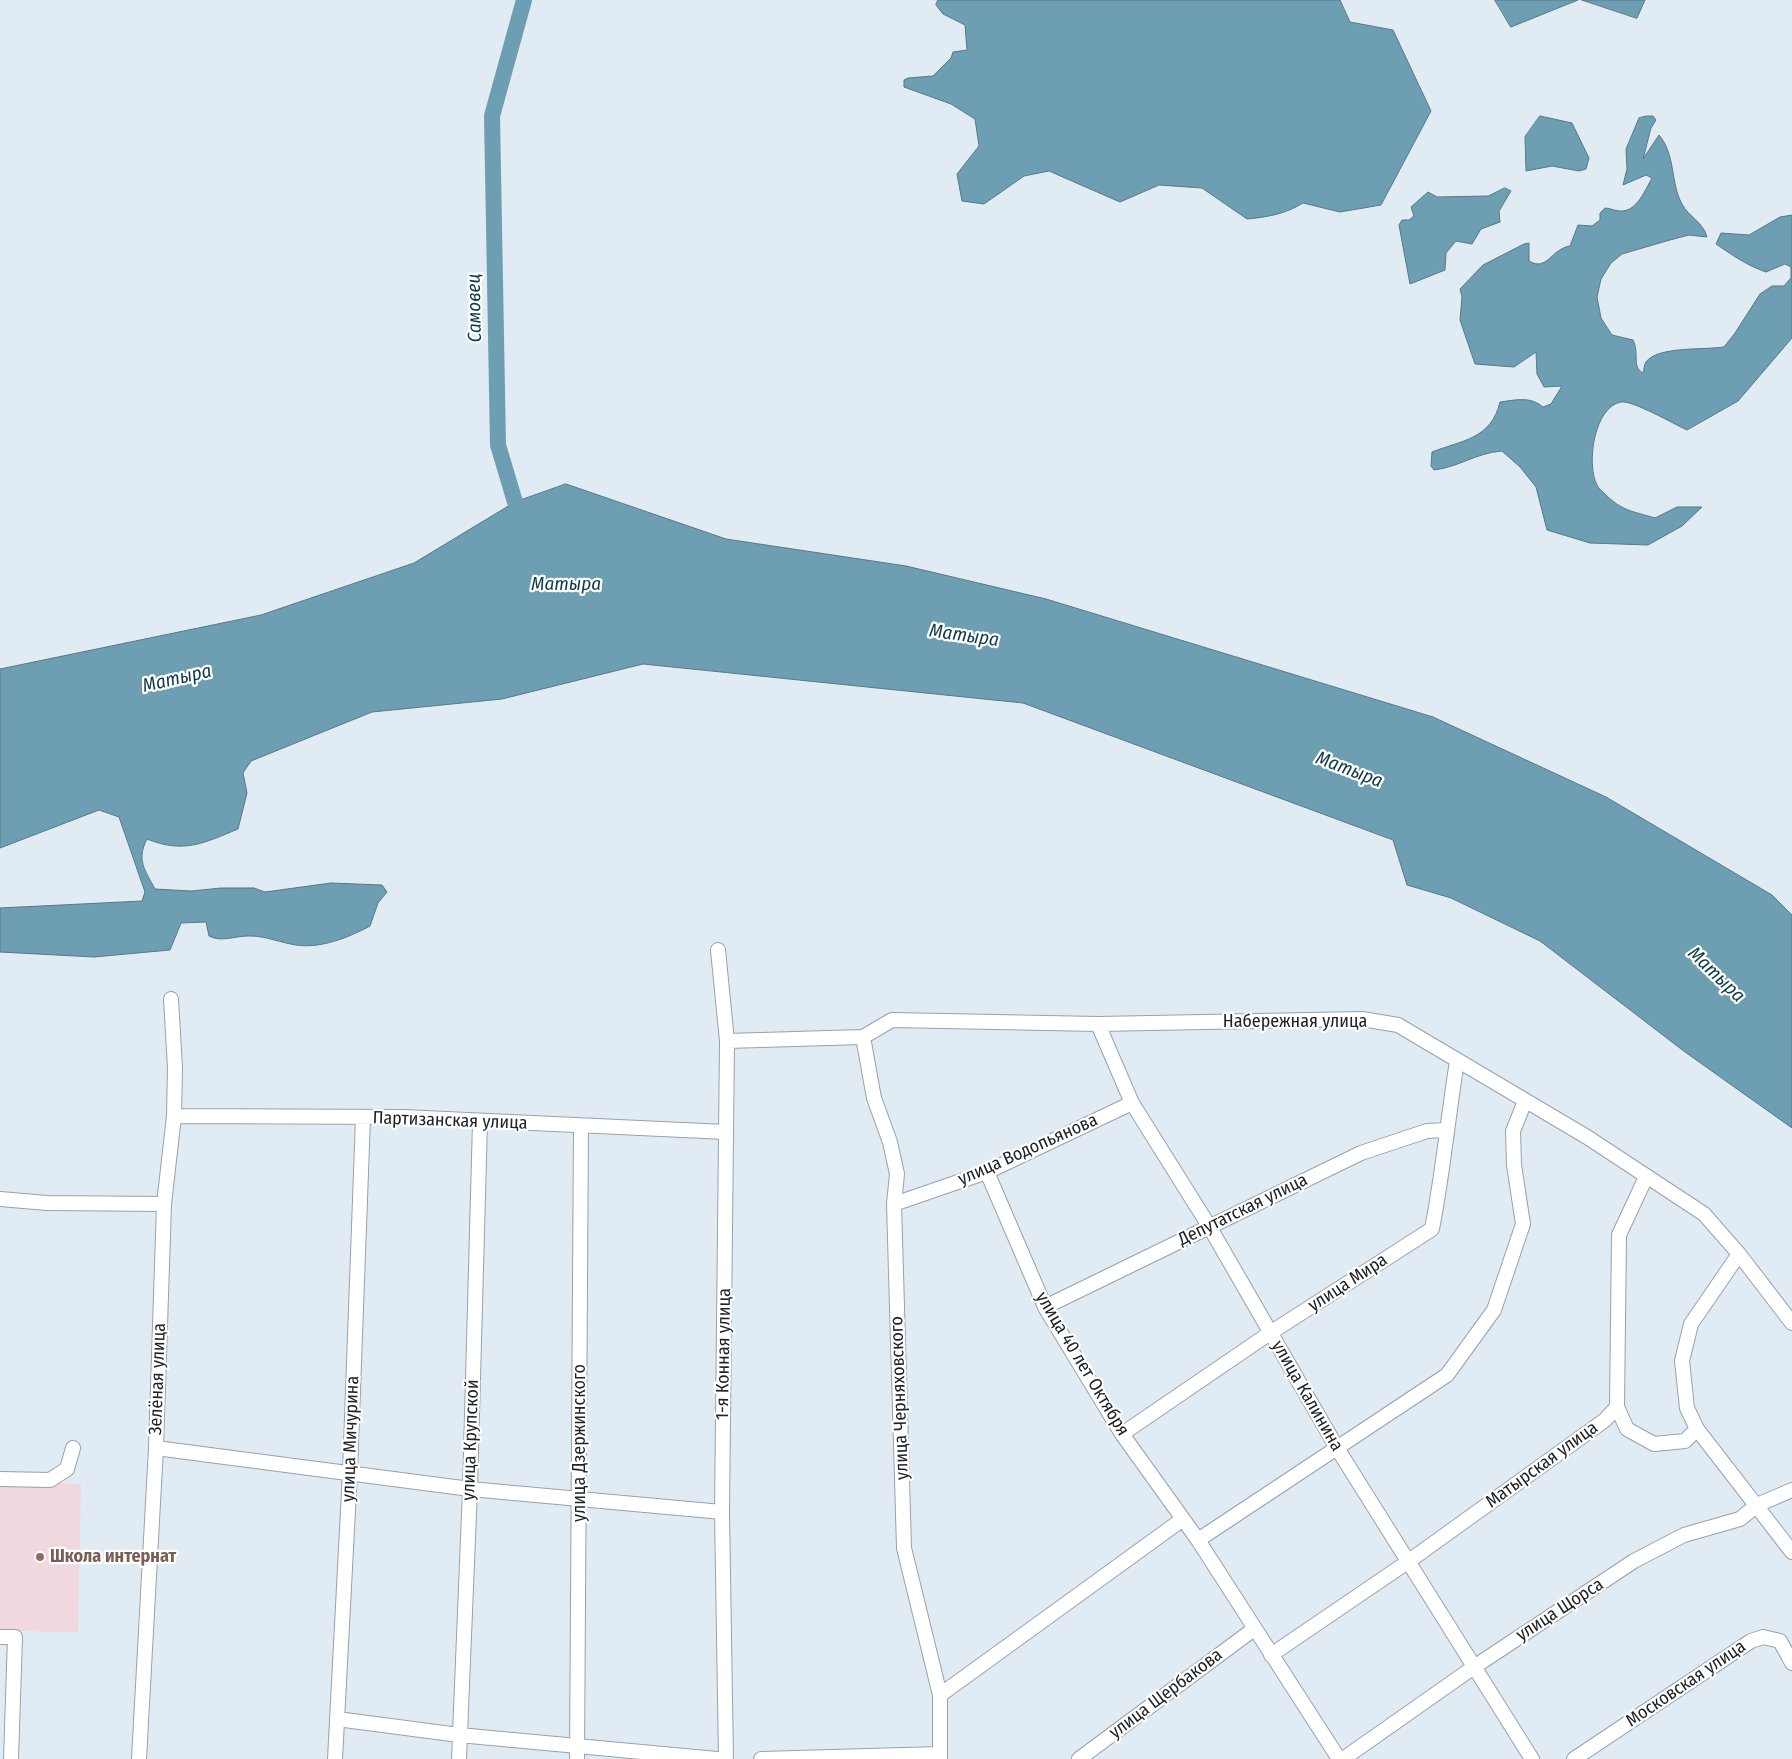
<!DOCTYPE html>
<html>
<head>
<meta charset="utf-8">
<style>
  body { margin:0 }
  canvas { display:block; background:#e0ebf3 }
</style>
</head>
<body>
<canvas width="1792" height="1759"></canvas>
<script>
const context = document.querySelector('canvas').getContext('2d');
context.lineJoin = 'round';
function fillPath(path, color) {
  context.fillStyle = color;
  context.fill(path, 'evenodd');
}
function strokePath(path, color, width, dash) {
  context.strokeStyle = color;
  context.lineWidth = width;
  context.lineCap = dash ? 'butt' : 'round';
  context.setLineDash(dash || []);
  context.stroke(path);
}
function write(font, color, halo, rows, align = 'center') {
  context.font = font + ' "Fira Sans Condensed",sans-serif';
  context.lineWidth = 4.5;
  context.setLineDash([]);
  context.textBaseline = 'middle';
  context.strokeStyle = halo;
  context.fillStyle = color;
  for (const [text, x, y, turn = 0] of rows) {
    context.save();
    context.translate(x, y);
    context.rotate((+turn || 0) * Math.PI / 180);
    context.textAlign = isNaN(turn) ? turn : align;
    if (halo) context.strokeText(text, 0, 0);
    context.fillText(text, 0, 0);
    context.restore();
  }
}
fillPath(new Path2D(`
  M0,1481L81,1484L78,1632L0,1631Z`), '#f1d8df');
const water = new Path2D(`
  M938,0H1340L1350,22L1393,30L1431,111L1381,205L1340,212L1303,203C1285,214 1268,217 1247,219L1202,188L1159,185L1120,202L1049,171L1024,176L984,204L962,201L957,174L979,146L975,119L951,104L904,87V80L908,78L933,76L951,58L953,52L967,50L965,25L943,14L936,5Z
  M1495,0H1578L1511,27Z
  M1582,0H1645L1637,18Z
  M1540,116L1572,123L1589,158L1586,169L1579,171L1552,166L1526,171L1525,137Z
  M1647,116H1653L1656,120L1651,128L1643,159L1659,135C1676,155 1670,182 1682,204C1688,216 1704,223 1707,237L1689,235L1670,240L1622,254L1611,263L1601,279L1597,297L1601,318L1612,335L1633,340C1640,354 1631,366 1643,373C1644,370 1644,365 1646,362C1657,346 1706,350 1724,347L1735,333L1760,294L1772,286H1784L1791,278V267L1785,264L1766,272C1748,266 1732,255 1716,244L1721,233L1749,235L1780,217L1792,215V338L1738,401L1687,430C1674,424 1632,400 1621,402C1594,407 1586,464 1597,485C1598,488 1602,491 1605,494C1622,511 1632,511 1655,518L1677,507H1702L1682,526L1648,545L1590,543L1547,530L1536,487L1520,467L1502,451C1476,453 1459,467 1434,470L1431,466L1432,452C1463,440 1491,439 1500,402C1516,400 1530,396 1543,407L1551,404L1562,386L1544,387L1537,374L1536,352L1514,367L1475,364L1460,320L1462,297L1460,289L1483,265L1524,244L1529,243V261C1547,272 1551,249 1570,246L1578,225L1592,226L1600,220V213L1605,208C1610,208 1615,211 1620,211C1637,212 1645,190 1652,178L1646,175L1623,185L1627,169L1626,149L1639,118Z
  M1505,188L1511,191L1499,211L1500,222L1481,229L1472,244L1456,241L1446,253L1445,270L1410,284L1399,225L1402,220H1409L1414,216L1411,207L1428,192L1437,197L1488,196Z
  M566,484L726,539L906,566L1046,599L1433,717L1606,797L1772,895L1792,915V1128L1685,1052L1540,941L1451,898L1407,885L1393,840L1023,703L643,664L502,699L372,712L251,761L243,773L247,793L238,829C204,843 184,854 147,839C136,860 145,870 155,889L191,891L221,888H254L265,892L331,883L382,885L387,892L378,903L370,926C350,937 320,949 296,945C282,943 265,936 251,936C237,935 222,943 209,936L206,922L181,923L170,950L94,957L0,952V908L142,901L145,892L119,817L99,810L0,848V669L261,615L414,563L515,502Z`);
fillPath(water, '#6e9eb2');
strokePath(water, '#577988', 1);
strokePath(new Path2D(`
  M524,0L492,116L498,445L515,502L525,520`), '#6e9eb2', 16);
const minor = new Path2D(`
  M718,950L727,1041L722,1512L726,1759
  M1098,1024L1132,1103L1209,1226L1337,1448L1532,1759
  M863,1037L874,1098L890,1142L897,1174L894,1204L904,1548L940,1695V1759
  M727,1041L863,1037L892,1020L1098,1024L1362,1019L1398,1025L1587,1137L1704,1214L1739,1254L1792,1323
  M174,1116L403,1117L726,1132
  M987,1172L1045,1307L1122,1434L1198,1540L1339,1759
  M0,1199L47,1203L164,1204
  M894,1204L987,1172L1132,1103
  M1739,1254L1691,1324L1682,1361L1687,1408L1697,1429L1792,1552
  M1045,1307L1361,1153L1427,1131L1446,1130
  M1617,1407L1627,1429L1654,1444L1685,1441L1697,1429
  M1122,1434L1270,1333L1432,1229C1443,1173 1448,1117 1457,1061
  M156,1448L470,1489L722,1512
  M0,1479L50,1480L67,1469L73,1448
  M1198,1540L1447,1375L1494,1310L1523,1224L1514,1165L1513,1131L1525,1101
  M0,1637H15L11,1759
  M1271,1655L1409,1561L1605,1420L1617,1407L1619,1235L1646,1177
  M940,1695L1183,1519
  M337,1719L459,1735L717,1759
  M139,1759L156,1448L164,1204L174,1116L175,1068L171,999
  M335,1759L350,1472L363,1118
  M459,1759L470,1489L480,1122
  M577,1759L581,1126
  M761,1759L939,1754
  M1079,1759L1254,1629
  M1343,1759L1474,1667L1634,1561L1684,1535L1740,1519L1757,1505L1792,1490
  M1574,1759L1751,1641L1763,1637L1780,1641L1792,1663`);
strokePath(minor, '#98a2aa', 16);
strokePath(minor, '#fff', 14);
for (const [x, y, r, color] of [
  [40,1557,5,"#8d6e63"]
]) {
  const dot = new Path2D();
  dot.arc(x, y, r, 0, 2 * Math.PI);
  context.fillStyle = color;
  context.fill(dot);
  strokePath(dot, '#fff', 2);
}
write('18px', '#202326', '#fff', [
  ["Набережная улица",1295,1022],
  ["Партизанская улица",450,1121,2],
  ["улица Водопьянова",1028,1150,-24],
  ["Депутатская улица",1243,1210,-26],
  ["улица Мира",1348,1283,-33],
  ["1-я Конная улица",724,1354,-89],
  ["улица 40 лет Октября",1082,1364,59],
  ["Зелёная улица",158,1379,-88],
  ["улица Калинина",1307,1396,60],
  ["улица Черняховского",900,1398,-92],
  ["улица Мичурина",351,1439,-88],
  ["улица Крупской",471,1440,-88],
  ["улица Дзержинского",580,1443,-90],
  ["Матырская улица",1542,1465,-36],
  ["улица Щорса",1560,1610,-33],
  ["Московская улица",1686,1684,-34],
  ["улица Щербакова",1166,1694,-37]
]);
write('bold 18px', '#785e54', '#fff', [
  ["Школа интернат",50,1557]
], 'left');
write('italic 19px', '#0e3a49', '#fff', [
  ["Самовец",475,308,-91],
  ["Матыра",566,585],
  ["Матыра",964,636,8],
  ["Матыра",177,679,-13],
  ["Матыра",1349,770,21],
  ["Матыра",1716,975,44]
]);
</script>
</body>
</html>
